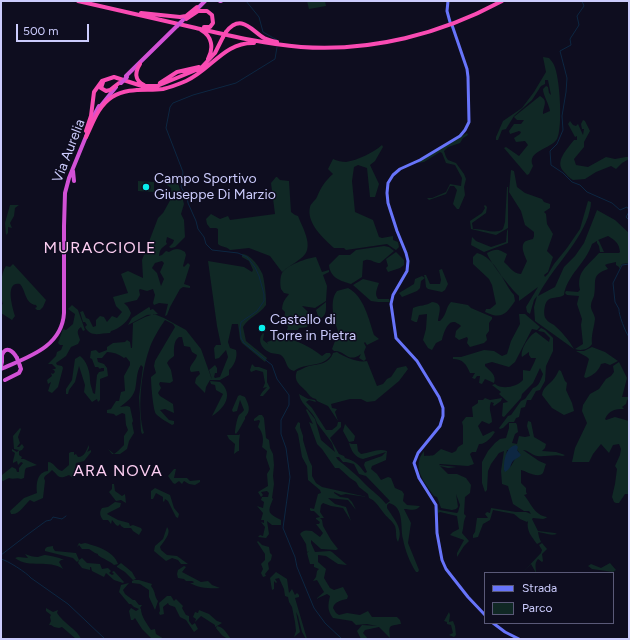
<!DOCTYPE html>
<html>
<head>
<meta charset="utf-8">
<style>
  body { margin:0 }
  #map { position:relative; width:630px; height:640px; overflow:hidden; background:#0e0d1f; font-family:Figtree,sans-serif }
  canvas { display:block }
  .frame { position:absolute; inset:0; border:2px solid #ccccfd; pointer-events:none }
  .legend { position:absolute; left:484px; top:572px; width:130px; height:52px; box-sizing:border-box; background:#0e0d1f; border:1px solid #5a5978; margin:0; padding:5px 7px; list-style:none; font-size:12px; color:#ccccfd }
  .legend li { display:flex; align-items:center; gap:8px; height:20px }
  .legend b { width:20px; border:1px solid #5a5978 }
  .scale { position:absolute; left:16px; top:24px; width:73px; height:18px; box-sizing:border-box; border:2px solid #ccccfd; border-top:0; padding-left:5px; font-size:12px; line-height:14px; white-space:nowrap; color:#ccccfd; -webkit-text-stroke:3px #0e0d1f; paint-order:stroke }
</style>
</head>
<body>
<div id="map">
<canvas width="630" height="640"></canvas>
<div class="frame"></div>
<ul class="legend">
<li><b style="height:5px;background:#6774fa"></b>Strada</li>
<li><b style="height:11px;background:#102825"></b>Parco</li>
</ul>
<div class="scale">500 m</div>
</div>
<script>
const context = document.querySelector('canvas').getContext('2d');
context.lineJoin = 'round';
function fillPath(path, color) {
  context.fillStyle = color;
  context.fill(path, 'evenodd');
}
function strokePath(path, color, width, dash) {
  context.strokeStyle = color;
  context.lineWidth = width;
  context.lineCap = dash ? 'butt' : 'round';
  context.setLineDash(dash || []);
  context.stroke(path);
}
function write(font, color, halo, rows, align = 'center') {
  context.font = font + ' Figtree,sans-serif';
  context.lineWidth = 3;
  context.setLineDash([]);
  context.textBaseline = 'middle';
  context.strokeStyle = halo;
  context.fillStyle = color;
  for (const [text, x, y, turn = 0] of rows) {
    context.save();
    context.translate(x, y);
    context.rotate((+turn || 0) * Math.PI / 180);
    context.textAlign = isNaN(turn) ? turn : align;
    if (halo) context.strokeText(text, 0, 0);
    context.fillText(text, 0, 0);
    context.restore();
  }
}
fillPath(new Path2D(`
  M307,1H325L326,6L309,9Z
  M543,57L549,58C551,60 553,63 554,65C560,77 563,128 557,139C551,149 526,151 533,166L529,174L527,175L504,148L506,147L519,156L528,145L525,141L516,142L514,138L520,134L521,132L519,131L510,134L509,131L514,124H521L524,120H517L514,117L515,116L540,96C549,101 543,106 543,114L550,111C549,104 543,95 543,89L546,86L548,87L549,93L551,95L548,80H545V84L541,86L532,100L514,116L506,129L502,130L498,140H496V137L503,121L522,108L534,92L546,72Z
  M583,120L585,121L590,131L584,142V147L574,159L576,165L588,167L606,157L615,159L626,157H629V159L622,163L616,169L611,166L596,172L585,179L573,180C569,178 567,175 564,172C554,162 567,149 574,140H577V136L575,137L568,124L570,121L573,125L576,126L578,124L583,135L584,129H582L581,124Z
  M467,133L468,135L463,138L460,143L448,147L444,151L446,157L448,160L456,163L464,174L466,179L464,187L465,195L459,209H457L453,204L457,190L454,186H450L446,194L429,200L427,198H432L446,192L450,184L461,186L462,178L455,165L446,163L442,153L440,152L424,162L418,163V162Z
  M382,145L383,147L375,161L370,165L379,184L375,197H370L367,168L358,165L354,167L352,181L355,212L373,220L379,237L382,238L393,236V240L398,242L399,247L396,250L387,244L346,250L344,248H334C324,239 306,223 310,207C311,203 315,201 317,197C321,187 325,181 333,174L328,169L333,159C337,161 342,162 346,162C358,160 373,153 382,145Z
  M511,170L514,171L517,187L525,193L542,199L544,202L550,204V208L544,212L546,214L547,224L553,234L547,251L553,257L548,272L544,275L545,277L548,274L554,264L567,248L580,229L588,201L591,202C591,208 589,212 588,217C577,247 552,268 538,296L555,287L564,267L575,256L584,243L597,210L615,220L629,233V263L622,264L619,269V267L616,265V262L607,264L605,265L608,269C590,275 597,281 594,296C593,299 591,302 591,305C590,310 595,314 595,319C594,328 591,335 592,344C588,350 581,351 575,349L583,344L581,325L582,319L577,304L579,296L567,295L565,293L566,291L578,292L580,290C576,271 588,266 599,253H619L620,252C619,243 615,240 608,236L598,240L599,241L604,252H600L599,246L597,243V241L592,244C586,263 567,275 564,295C558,299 551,296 547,301C544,305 543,316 546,319C548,322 551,323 554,325C561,331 569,340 574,349L535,321L534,307L537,296L534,300L530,314L527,312L526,307L538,287L519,301V296C512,290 488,260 487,253C497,248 498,249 507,254L504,262C510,267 512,273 521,274L527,261C525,256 519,245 526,241C528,240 530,240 533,239L534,236V232L525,225L521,211L509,192Z
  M276,177H277L280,180L289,181L291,212L295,215L298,216C303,229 316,249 300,259C294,264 287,267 282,272L270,256L249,248L230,250C226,246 221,247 218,244V229L216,228H210L207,224L206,219L211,214L220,219L228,216L230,220L275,214L271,183Z
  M168,180L178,184L179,186L184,204L181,214L184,220L185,237L175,247L171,248L169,247L173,243L174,240L167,237L166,242L167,244C162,248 160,248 159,256L162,255L166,251L169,252C175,248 179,248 185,252L186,255L183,266L184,267L188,263L190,265L184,284L190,286V288L183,287L180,289L170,307L167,315L165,316L168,304L159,303L154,305L153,303L155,295L153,289L147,291L140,289L139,290L140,295L137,300L124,303L128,307L131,313C129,321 119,329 111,331L110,333C100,333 91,338 85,327L87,325L85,322H83L80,312L83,311L86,318L89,319L93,327L96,326V320L100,316L104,317L107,322L112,316L117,318L122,312L116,306L113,297L128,293L121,274L128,271L143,278L142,260L158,218L163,213L172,197L171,188L167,185ZM162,261L164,263L160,272L164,279L161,286L157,273L152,268L155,263Z
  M138,181L154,182V192L138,191Z
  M507,187H508V228L496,235L471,229L470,221L482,213L485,208L484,206L485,205L487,207L486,213L472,223L473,229C483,228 495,235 503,229L505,222Z
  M10,205H19L15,208L14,216L10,223L12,228L8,227V233L6,235L5,223Z
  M508,229V243L484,252L471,245L472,237L476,241L491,247L506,242L507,231Z
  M384,246L389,247L394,251L380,263C373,263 370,257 363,261L362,277L351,284C341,281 330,278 329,265L339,255H350L356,250Z
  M396,252L404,260V265L400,268L388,272L386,268L388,266L386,259Z
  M477,253C495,257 503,282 514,295L515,301C506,314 502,320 485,312L486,309H490L496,304L492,285L489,279L473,264V257Z
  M242,254C250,254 259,266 262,273C264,276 267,300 266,305C259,315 249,317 243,327L246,341L267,358L265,362L242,343L240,339L238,324H232L228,342L230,348L236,350C238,357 234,366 229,370V375L220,380H210L206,387L205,393L195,383L196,378L200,374L199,371L191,372L190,370C189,365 196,361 197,355L192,352L190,347L184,346L182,337H179C173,341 174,350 174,356L169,360L167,363L171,370L173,381L170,383L160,382L159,384L161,388L158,393L160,396L173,404L174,413L165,409L160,410L169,420L174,421V424L172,425C167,422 160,418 156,414C153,410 151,384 151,377L156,373L154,366L155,361L175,327L173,324L165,320C159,329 152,340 149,350C141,373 137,411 144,433L142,434L141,431L139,397L143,367L141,365C136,372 137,382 135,390C132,399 126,402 120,407L127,406L130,407L133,421L132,423L134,433L129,441L127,449L120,454H112L108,449L114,454L118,451L124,445V436L128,430L126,425L125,414L122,413L116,416L114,414L107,413V410L111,409L116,401H119L121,392L125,391L124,376L130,365V362L126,357L124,358C119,354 113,352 107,352L102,358H97L98,362L104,364L107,368L108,376L100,379V400L98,402L97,399L92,402L84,392L85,385L79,366L75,382L69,390L68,394H66V389L72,380L75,359L80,356C87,361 90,372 90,380C90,385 92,388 93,393L95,394L97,375L99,372L104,371V368H101L100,369L98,367H95L92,359L90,358L91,351L96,350L99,353L107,350V347L113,343L125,342L127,340L130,342L131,348H132L133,323L145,317L154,314L164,318L186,330L201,349L211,377L212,379L209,370L215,365L217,368V373H215L214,377L215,378L220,377L228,357L226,350L219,358L215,359L214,348L216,345H221L217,326L208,261L244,267L252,272L253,270L249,261L242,257Z
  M316,257L322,272L329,270V272L323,275L327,286L326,301L315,308L302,306L308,312L306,315L309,319V323L307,327L299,328L298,330H287L288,327L284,319L285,312L282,309C283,300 285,300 289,294L284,293L281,289C280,284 280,277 282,273C287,265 307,258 316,257Z
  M13,264L46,300L43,307L40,310H37L35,308L37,307L36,305C25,304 26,291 20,284C4,281 13,309 15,316L12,320L1,313V305L3,304C0,295 0,274 6,266L10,267Z
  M442,269L448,284L445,290L442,292L428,289L426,287L425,278L421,281L420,288L417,291L402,297L399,293L414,284L415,279L422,276L425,278L424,275H426L430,284H440L441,280L439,270Z
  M363,279L379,283C377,289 374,294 378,299H389L390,302H378L371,301L353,285Z
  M348,288C364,296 369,320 374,335L379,339L367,345L365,342L364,343L366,347L364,352L366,359L364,361L359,358L361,354C348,364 345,350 334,351L332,349L335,341L338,339L340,336C335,324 328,302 337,291Z
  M326,302C326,310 327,316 319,319L316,310Z
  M432,302C444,303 439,312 438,321H440C448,313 445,308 451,302L468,305L471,308L492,317V319L489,323V331L486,335L487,340L484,343L470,347L467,343L468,339L467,337L459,340L455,337L456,331L461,326L460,325C458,324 456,322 454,322C447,321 443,335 442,340L436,343L432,350L428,348L423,340L426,329L427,314L419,315L417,322H415L411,320L413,308C420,305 426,306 432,302Z
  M72,305L78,310L85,330L83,331L81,327C75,331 79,335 80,340L78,344L71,347L66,356L56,363L57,365L62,366L63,368L58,387L52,393L48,391L51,382L48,384L47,380L52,376L51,373L53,374L55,372L54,370L52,369H55L56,368L52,364H48L56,356L57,352L61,350L63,345H60L58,343L63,329L66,330L73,324L75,314L68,309Z
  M149,307L150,308V310L153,309L158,314L147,315L128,325L132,318Z
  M519,314H525L540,327L537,330L532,329L515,362L509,367L492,362L485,364V366C490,371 497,375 494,383L485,379L482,384L479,383L480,376H477L475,379L472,378L475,373H470C466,364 463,359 453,359V357H461L484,350L494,351L502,356L507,354L511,341L520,324Z
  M541,328L545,330L553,338V351L546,366L545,381L540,390L536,391L531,400H527L525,407L521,408L519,417L516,418L514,422H509L503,428L500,429L499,428L508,416L511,415L521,401L525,399L533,388C539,387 541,379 543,374L540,368L533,383L522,394L521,398L504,417L502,416L503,403L508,402L499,394L501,392L492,385L495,384C502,390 517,387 523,380V370L530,371L534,363L536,358H531L529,355V352L522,357C520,350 529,335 536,332L549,342L550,338L544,332L538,331Z
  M263,333L264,334L263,340L268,344L267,342C287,334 305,343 322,356L326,353H330L331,355C323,368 306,362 294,371C286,369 287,362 283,357C280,353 275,354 271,353C263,350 256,341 263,333Z
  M592,347L605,352L618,361L610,365L605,363L601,364C599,371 592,376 586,378L584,377L589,359L587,357L576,351H584Z
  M337,352C344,357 358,363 367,361L377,386L383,384L387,379L391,377L397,368L406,366L408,369L399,381L375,401L367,402L361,399H350L331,404L332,408L337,409L335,412L338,421L328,406L317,401L316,399C311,398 309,395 306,391C300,385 293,381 297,371C301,370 305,367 309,366C319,364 329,364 333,353Z
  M619,362L627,378L622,397H629V399L627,400L626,404L622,407L624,409C615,409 609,410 605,419L606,420L615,417L629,421V494H625L619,503H616L614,502L612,497L615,484L617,469L615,466L620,455L621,449L619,444L613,445L609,453L601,444L593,454L589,462H572L575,448L587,423L582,411L583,405L590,394L599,389L606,379L611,376L614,372L613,366Z
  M252,364L255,367H259L267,370V382L270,388L263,396H260C261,393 264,390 267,387L263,388L265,383L263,372L256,370L251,372L250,370Z
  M559,370L561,371L565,381L567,383L566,390L572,403L574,411L564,415L552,408L542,395C543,388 547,386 552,381C555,378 557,374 559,370Z
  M210,381L220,382C234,394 225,408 212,416L223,394L216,390L215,385L211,384Z
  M299,394L308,399L315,400L316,402L309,400L306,402L312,408L326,430H332L337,426L338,422H341V427L330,438L339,454L344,456L345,458C356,461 359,465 365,473L367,472L364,465L365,462L382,456L386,452L363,459C355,458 351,450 349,443L352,444H357L358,451L361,454C370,453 378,448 387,451L386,460L372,466L371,469L377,474L381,480L388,477L391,478L395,488L402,491L404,494L403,501L407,505L420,506C416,512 410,509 404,509L411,523L408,543L419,570L418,572H416C410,563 405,550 403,539C400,528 405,507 389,503L387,505V508C394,519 404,529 398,542C395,537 397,532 395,526C392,520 386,517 383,512C378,506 376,501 369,498L368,494L359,487L356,482L350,478L339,468H335L322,449L317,444L309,422L313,424L306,410L307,409L315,419L321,440L335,452L332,443L317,423C314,411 301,406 299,394ZM336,457H339L343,462H346L354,464L359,474L366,476L390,501L386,504C380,496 372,491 365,484C357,475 348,468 338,460Z
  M240,395L245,397C248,404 252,410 245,417V419C242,424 240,429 236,434L235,433C235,429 237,418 239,415C241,413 243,412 244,410L240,400L237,411L233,412L232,410L238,396Z
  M485,398L490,400L502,398L501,401L494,406L493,405L494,403L491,402C488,410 492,414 492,422L489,424L482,421L478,426L483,436L493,431L495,432C492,437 485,445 479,444L476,452H472L470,454L474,464L468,466L440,464L439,465L457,467L448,468L440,466L448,474H457L466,478L471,485L470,493L465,497L464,514L466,516C463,521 464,527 462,533L469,541L464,546L457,557V553L464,540L450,535L453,532L459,529L457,516L440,512L438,513L436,503L439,510L457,513L458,512L460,505L456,494L458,507L456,509L452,510L441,508L437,497L434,496C424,482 411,467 424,451V456C437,455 431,457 441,449L452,453L456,451L458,447L463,444V426L462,422L466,417H473L472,407L478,403V400H483Z
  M259,415H262L264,418L266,438L269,440L270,448L273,454L274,465L273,476L274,484L272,498L273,499C267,513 268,513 281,520V525H272L267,521L269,534L266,538L258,537L260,535L263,536L265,527L261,522L264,523V520H261L263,513L257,506L263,508L264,502L261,500L262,497H268L269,493L267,491L261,492L263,495L261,497L258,492L268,486L267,474L270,469L266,457L267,451L262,447C264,440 263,432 258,427L260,421L259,420L254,421V419Z
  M528,421L531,422L534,437L546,444L545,448L542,451L556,452L565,455L563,456C555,454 546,457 537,456C532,455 528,450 523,450L539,461L546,464C545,466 544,471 543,473C538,479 526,471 521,470V483L526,488V492L527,494L524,495C531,503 534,515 547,517L546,518L543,519L533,518L532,519L538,531L555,533L557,534C550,536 545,533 538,532L539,537L541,542L537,544C532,537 526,531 528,521L527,522L520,519L514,514L493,510L490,520L483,524L478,537L473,538V535L475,532L477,518H488L485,514L487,512L490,513L491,508L516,512H526L531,514L529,511H524L513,504L508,486L502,484L501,471L504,451L499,453L491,464L488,471L487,490L485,492L482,483V462L488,451L495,443L500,439L506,438L509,428V423H516L517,425L518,432L515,434L512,443L517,444L519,436L525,437L530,436L527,426ZM507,450H517L519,452L511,466L504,471Z
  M298,422L300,423V427L303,436V440L309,460L312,466V476L316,483L322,487L367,497L346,494L341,495L334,492V493L340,497L348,498L352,502L356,510L348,500L328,498L335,504L346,507L351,521L343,508L331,506L323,503L321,505L320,512L324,518H320L322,520L323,526L331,540L338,549L336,550L321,549L311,540V543L315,552L330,551L332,552L347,565L338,564L326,556L318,555V562L326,569L324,578L330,588L334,590L343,587L348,596L347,599C341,600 334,602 333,608L336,613L339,615L347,613L360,615L368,611L372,617H397L400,620L401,624C388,626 389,625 390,638L379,627L365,630L363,633L368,639H361L357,631L362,625L377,626L367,624L356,625L352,621L333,618C327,610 328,605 330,596L327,594L316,599L324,592L317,580L313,581L316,577L317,571L319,569L314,567V564H310L307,553L309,551L307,552L306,544L300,534C304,529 307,531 312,531L320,537L323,533L316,524H319L320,522L316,519V518L320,517L314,511H311L310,510V508L314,509L318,494L321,493L320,490L308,480L307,466L302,457L298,434L295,428Z
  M345,424L355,436L354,441L349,442L343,431Z
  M20,428L21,429L18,437L20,443L17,447H19L22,444L24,447L22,450L19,451V455L22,457L21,459H24L37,465L26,468L25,470L24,478L21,479C16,477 14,480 9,478L3,481L1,480L2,475L12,467L16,469L17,472H19V468L23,463L21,462L18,465L17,461L13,463V461L15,453L12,451V449L17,452L19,450L14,449L13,436Z
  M240,434L239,441V451H238L234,454L235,444L229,439L227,435H239Z
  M89,445V448L87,452L91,450V452L84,461L76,463L74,472L78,473L73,478L69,475C58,480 59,476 52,470L49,473L45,476L44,478L45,481L43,498L34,502L30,500C24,505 20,515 11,514L10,511L24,498L37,493C36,484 37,472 48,471V462C54,462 56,470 62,471L69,465V453L71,452H74V455L76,454L78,457C85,457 86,450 89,445Z
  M174,469H176L174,478H187L190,481L200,480V482L195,485L189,484L184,481L182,484L179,481L175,484L173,483L168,476Z
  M112,484H114L115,491L122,496L125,494L126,503L121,500L116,501L109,492L112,489Z
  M155,488L170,495L174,508L179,514L178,518L176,517L168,501L165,499L164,502L163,501V497L156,493L153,499H151V491Z
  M115,502L121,503L120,507L108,513L107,514L118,520L129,523L130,526L133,525L141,528L142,530L139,535L133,531L131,528H124L121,526L120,524L118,526L116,525L112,520L111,524L108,520H103C100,516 99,512 102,508L108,507Z
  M167,527C172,533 164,541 160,547L161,550L167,555L177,556L188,564H181L178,560L172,558L166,561L154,551L155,546L163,539Z
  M258,541L262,545L269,547L270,553L272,555L271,560L268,563L269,569L265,574L266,576L263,577L261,573L263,569L261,564L265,560V554L257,542Z
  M79,543L81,544L85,543C96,546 114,551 118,564L114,565C110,561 103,559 98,555V554L95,553L89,549H82L79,545L77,547Z
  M542,543L547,549L542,554L543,561L542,562L538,559C534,564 536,567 536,573L531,564L524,571L541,553L542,550L539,545Z
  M53,546V548L55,551L76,553L79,560L77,562L73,558L45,551V549L47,547Z
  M25,554C30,556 33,557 38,557C41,556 43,555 45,555C51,556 58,557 64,560H61L59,562L63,569C49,559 29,569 15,558L18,557L28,558Z
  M82,558L87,563L100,564L102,569L108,568L111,571L109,573L112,575L114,574L112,572L114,571L124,582L123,583L114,580L106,573L104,577L92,571L91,567H90V570L82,568L78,563L79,560Z
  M121,563L132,572L136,579L133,580L125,572L117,567V566Z
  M610,563L616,570L613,572L592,569L588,566L591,564L601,568Z
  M184,566L186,567L182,572L201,582L208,581L212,585L220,588C212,589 198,588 190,583H193L194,582L192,581H186L184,579L178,578L177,574L178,570Z
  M276,572L287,579L289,593L292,589L295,595L297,593L299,595V597L295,598L307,639H306L302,632L298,616L296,612L300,632L294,637L296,631L295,622L292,607L289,602L288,597L285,596L284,589L279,578L275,579L277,582L276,583L274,581V589L272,590L270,578Z
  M134,580H139L152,584L151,586C156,592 154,596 158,601L155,610L149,597V590L140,584L132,583V581Z
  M129,583L123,590L125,594L133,600H135L139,605H142L140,608L141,609C141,616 147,624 151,630L155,629L156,634L164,639H152L142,629L135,618L133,620H131L129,611L131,608L136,611L139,609L134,607L131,604H129L119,592L121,585Z
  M167,596H171L174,601L176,599L183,606L182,608L186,615L189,616V621L192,625L195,623L198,629L194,632L186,620L180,617L175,607L169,605L168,603L163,607L164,614L160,615L159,613L160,611L159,603Z
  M46,608L53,612L58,610L57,613C63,623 78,630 81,639H76L62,627L59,628L54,627L51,625H49L51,621L50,617L51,615L46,611Z
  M199,610L209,614L217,621L220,622L222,623L217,626C224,627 227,634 231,639C224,639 220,633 216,628L217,626L215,627V625L201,616L195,622L196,619L193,617L195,612L198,613Z
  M449,612L450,615L449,622L453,621L455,626L456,635L454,637L449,635L453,633L451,625L447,624V622L444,621Z`), '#102825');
fillPath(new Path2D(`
  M516,445L518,447L517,450L521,455C519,458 516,458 513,461C510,465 511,469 505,472L504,470C504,461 505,447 516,445Z`), '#0d2742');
strokePath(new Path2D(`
  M246,1L259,17L263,32L277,40
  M582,1L584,6L577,16L579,25L570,39L571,45L560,51L567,78L566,92L562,116L563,130L557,144L550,151L551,165L563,173L572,182L580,185L587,192L612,203L620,210L627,207L629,210
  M277,47L275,59L236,83L193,95L173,103L170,107L166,128L183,172L181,187L187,197L188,203L196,221L198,229L204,237L206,244L212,250L238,253L247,257L255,267L259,276L264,294V301L257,311L241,322L240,328L241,338L244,343L272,365L277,379L289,395V405L281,420V434L286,448L290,477L283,528L295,557L297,567L314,608L325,623L342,639
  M629,212L626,217L629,220
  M629,264L622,265L613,283L615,302L619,309C618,313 626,334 629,337
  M1,555L27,535L46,521L51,520L53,517L62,519L66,516
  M1,559C7,560 27,573 31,578L68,604L105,639`), '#0d2742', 1);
strokePath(new Path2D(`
  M448,1L447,11L450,22
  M452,25L467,69L468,77L469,122L465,130L460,136L420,160L400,169L393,175L388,183L387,193L388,203L397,231L406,253L408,261L407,271L393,295L391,304L396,338L417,361L439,397L443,408V416L440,426L418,453L414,463L419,478L436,505L437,533L442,560L446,569L468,597L485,615
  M493,623L505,632L519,639`), '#6774fa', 3);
strokePath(new Path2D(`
  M220,1H221
  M196,10L205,1
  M126,76L177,26
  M99,108L116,87
  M92,119L99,106
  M73,171L74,181
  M1,366L2,362V355C6,345 13,351 17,358
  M1,369C28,357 62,347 64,313V226L65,193L69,178L87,134
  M5,380L19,373L21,369L20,366`), '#d251d6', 4);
strokePath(new Path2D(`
  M78,1C118,10 157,19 196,28C231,36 265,44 301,47C371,52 441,34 502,1
  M141,13L180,17L186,16L197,7
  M186,19L198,11H207L212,15L213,23L210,27H204
  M201,30C212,36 214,48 208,59
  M226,32C241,13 251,30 264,38C268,40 272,41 277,42
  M140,64C135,72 134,80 144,85
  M103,82L101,88L106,91L110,90L119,83
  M160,83L177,72L199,67
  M86,131L91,116L94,92L102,81L114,77L142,86H157L201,68L215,53L223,37
  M86,137C93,123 98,106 112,97C128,87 146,91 163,89C171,87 179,84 186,81C211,70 224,42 254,43`), '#f94bb3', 4);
strokePath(new Path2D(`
  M177,26L183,20
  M121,83L127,77
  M17,358L20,366`), '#d251d6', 4);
strokePath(new Path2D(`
  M223,37L226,32`), '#f94bb3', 4);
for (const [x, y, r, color] of [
  [146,187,4,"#08eeea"],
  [262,328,4,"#08eeea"]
]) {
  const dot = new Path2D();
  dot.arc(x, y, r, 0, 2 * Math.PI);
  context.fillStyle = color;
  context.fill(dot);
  strokePath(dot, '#0e0d1f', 1.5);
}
write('14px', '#ccccfd', '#0e0d1f', [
  ["Via Aurelia",69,151,-69]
]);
write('14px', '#ccccfd', '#0e0d1f', [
  ["Campo Sportivo",154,179],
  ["Giuseppe Di Marzio",154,195],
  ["Castello di",270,320],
  ["Torre in Pietra",270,336]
], 'left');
context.letterSpacing = '1px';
write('16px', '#fdcef2', '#0e0d1f', [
  ["MURACCIOLE",100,248],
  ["ARA NOVA",118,471]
]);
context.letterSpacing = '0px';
</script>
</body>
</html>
